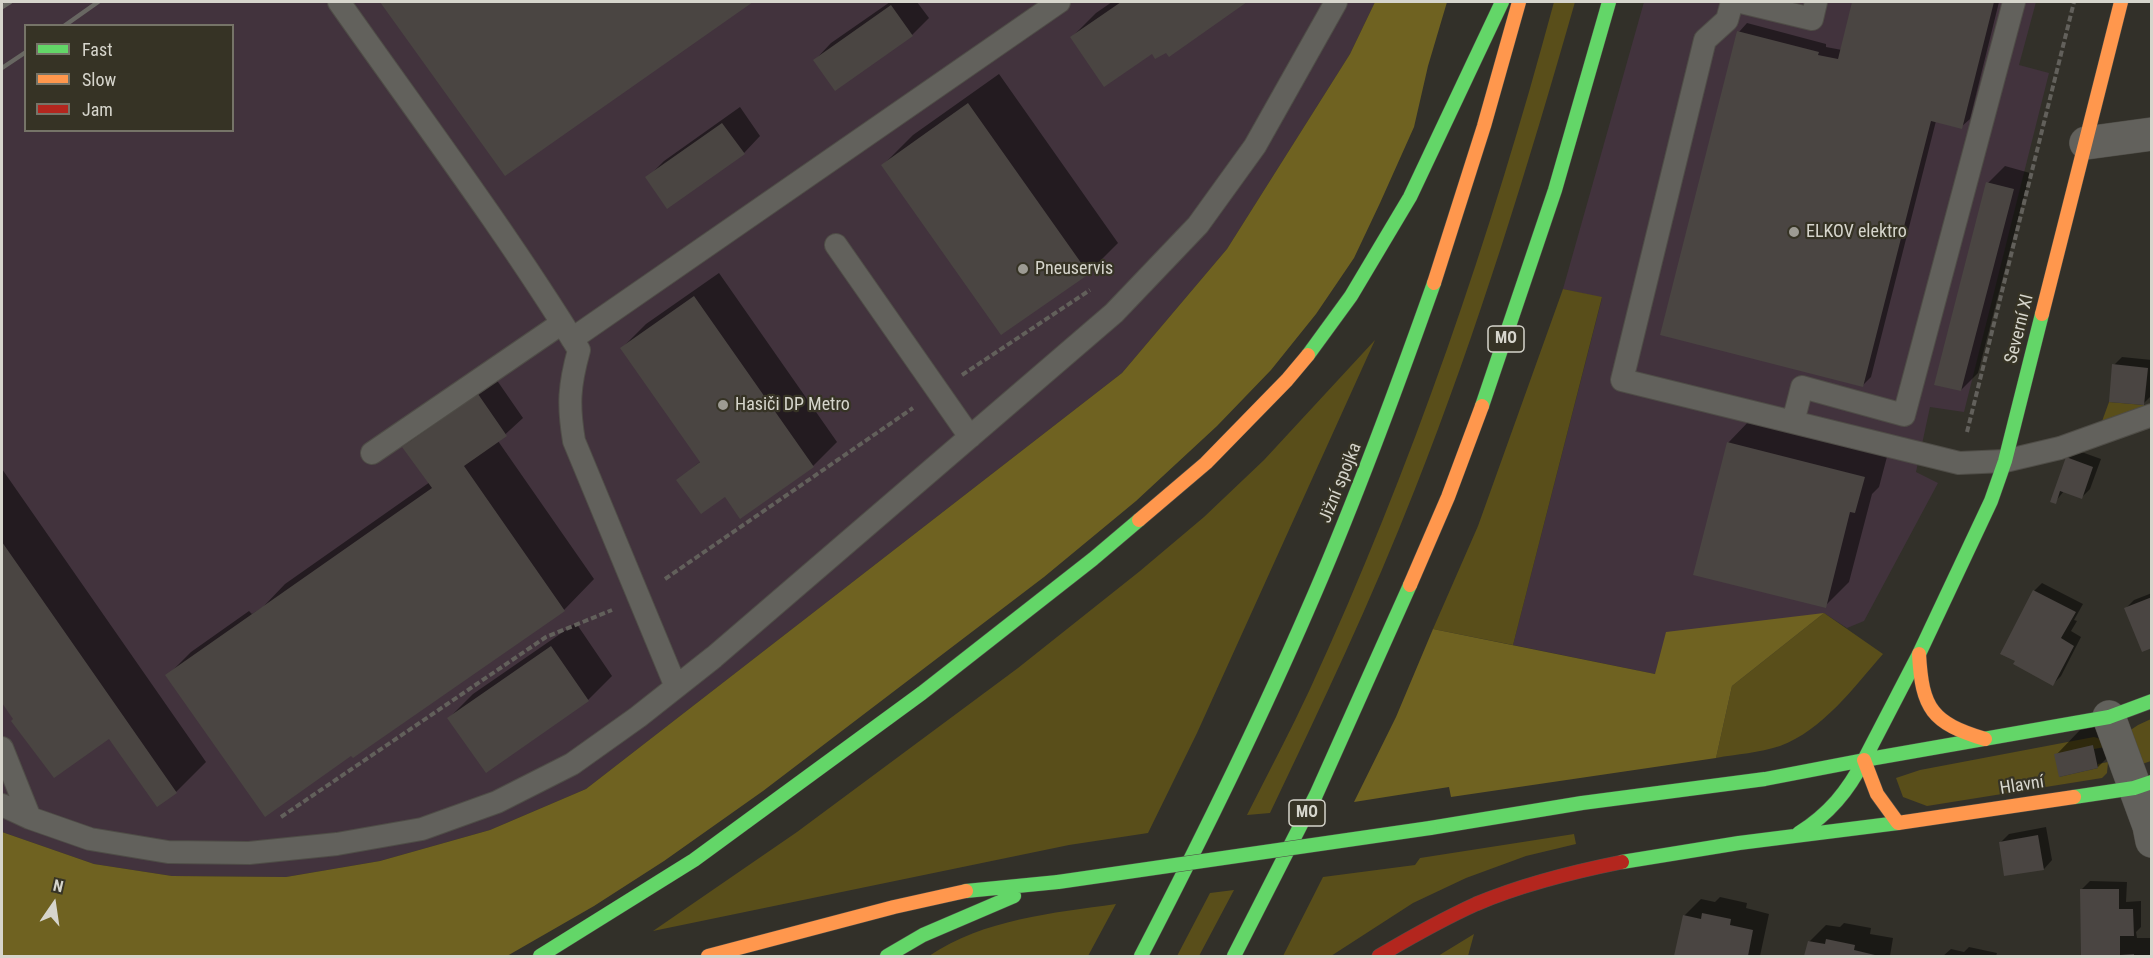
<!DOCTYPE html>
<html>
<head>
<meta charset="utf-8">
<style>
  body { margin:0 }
  #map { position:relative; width:2153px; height:958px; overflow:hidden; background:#323029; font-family:"Roboto Condensed",sans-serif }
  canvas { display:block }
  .frame { position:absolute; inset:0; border:3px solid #d6d5cc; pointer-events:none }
  .legend { position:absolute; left:24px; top:24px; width:210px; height:108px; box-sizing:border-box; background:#363325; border:2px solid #767468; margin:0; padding:8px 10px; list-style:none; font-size:18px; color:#d6d5cc }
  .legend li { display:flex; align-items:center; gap:12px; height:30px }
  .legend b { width:30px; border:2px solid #767468 }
  .north { position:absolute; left:24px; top:874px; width:60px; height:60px; -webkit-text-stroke:4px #363325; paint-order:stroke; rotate:13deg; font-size:16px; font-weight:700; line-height:24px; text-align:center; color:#d6d5cc }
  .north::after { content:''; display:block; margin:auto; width:21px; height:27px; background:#d6d5cc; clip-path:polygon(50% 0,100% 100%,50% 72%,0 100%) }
</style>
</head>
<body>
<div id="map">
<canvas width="2153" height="958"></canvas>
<div class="frame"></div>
<ul class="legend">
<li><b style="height:8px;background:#63d668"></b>Fast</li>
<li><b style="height:8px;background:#ff974d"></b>Slow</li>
<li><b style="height:8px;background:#b3261e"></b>Jam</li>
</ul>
<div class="north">N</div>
</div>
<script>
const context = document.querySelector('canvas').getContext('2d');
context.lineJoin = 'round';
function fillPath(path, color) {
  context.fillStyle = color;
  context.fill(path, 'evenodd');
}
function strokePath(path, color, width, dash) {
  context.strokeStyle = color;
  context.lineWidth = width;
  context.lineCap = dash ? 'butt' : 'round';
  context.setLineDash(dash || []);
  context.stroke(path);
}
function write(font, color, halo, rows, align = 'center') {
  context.font = font + ' "Roboto Condensed",sans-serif';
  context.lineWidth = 4.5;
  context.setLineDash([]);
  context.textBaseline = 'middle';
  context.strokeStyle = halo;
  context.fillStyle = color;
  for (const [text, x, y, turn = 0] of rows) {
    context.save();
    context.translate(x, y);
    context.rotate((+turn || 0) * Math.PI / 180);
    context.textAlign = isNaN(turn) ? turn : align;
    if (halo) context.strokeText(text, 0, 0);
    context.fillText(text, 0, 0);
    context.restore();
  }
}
fillPath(new Path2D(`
  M2,2H1375L1350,54L1227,249L1122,373L586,789L490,830L380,861L286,877L172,876L94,864L2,832ZM26,26H232V130H26Z
  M1644,2H2036L2019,65L2049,73L1964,412L1930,407L1916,472L1938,483L1864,621L1847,628L1824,613L1655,674L1513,645L1602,298L1563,289Z`), '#42333d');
fillPath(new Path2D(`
  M1554,2H1575C1528,166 1478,330 1415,489C1372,599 1321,706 1270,813L1247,815C1268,773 1290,732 1310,689C1412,468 1491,236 1554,2Z
  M1563,289L1602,297L1513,645L1433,629L1478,526Z
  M1375,340L1197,733L1148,833L1069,845L653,931L797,832L1018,668L1140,571L1204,517L1264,460Z
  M2109,402L2144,405L2149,407L2101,424Z
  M1824,613L1883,654C1854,687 1823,730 1780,746C1759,753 1737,754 1716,758L1732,686Z
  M2151,719V761L2139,765L2129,731L2138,725Z
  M2094,737L2101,739L2105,747L2094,749L2093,745L2059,777L2098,768V764L2108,762L2107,773L2102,778L1927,806L1903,797L1896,778L1920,770Z
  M1574,834L1576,844L1526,856L1466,878L1413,903L1331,956H1283L1323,877L1415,865L1420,858Z
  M1234,890L1199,956H1177L1210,893Z
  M1116,904L1088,956H929C984,919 1053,913 1116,904Z
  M1474,934L1468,956H1438Z`), '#594e1a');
fillPath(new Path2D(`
  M1375,2H1447L1428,66L1414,127L1380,203L1354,258L1316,314L1271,370L1217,426L1136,501L1044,577L763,791L664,861L594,906L507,956H2V832L94,864L172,876L286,877L380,861L490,830L586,789L1122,373L1227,249L1350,54Z
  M1824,613L1732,686L1716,758L1451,797L1449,787L1354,802L1396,717L1433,629L1655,674L1666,632Z`), '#6f6221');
fillPath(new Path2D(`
  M382,2H751L505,174Z
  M890,2H917L929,18L912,35L815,60L831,43Z
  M1112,2H1245L1169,55L1166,51L1152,52L1072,37L1096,13Z
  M1854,2H1999L1970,119L1961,127L1936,121L1871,377L1863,385L1739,32L1747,23L1826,44V47L1842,50Z
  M999,74L1118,243L1088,273L883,165L913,135Z
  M740,107L760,136L744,153L647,178L664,161Z
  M2005,166L2030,173L1978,373L1961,390L1988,183Z
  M719,273L837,442L813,466L725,495L678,480L701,461L622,348L646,324Z
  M2122,357L2152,360V395L2144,403L2114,365Z
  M496,379L523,418L498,441L594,579L564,610L167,676L191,652L249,611L252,614L263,607L285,584L430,482L404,447L421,430Z
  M1752,418L1888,453L1879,487L1872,494L1849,582L1825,606L1728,443Z
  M2076,450L2101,459L2090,489L2081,498L2064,491L2055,502L2068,458Z
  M2,469L206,762L176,792L110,737L15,719L2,701Z
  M2042,583L2083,604L2074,620L2077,621L2071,631L2081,637L2061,676L2053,684L2034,591Z
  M2152,593V646L2126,608L2134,600Z
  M576,623L612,676L588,700L449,718L473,694Z
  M2117,722L2122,743L2098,767L2056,755L2080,730Z
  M2046,827L2052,860L2044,869L2001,842L2009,834Z
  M2090,881L2127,882L2126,902L2141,901V927L2136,932L2137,938H2150V956H2082V889Z
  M1720,897L1747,903L1746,908L1769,914L1760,956H1675L1684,916L1701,899L1715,902Z
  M1844,923L1871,928L1870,934L1893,938L1890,956H1806L1809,942L1826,925L1840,927Z
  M1969,947L1997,953L1996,956H1943L1951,949L1964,952Z`), '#0007');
fillPath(new Path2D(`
  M380,2H753L505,176Z
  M1121,2H1247L1169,57L1166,53L1155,59L1152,54L1104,87L1070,37Z
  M1852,2H1994L1962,129L1931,121L1863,387L1660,335L1737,31L1819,52L1818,55L1838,59Z
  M891,5L913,36L835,91L813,60Z
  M968,103L1089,274L1001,335L881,165Z
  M722,123L745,154L667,209L645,177Z
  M1986,182L2014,189L1961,391L1934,385Z
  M694,296L814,467L740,519L725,497L701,514L676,480L700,462L620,348Z
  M2112,364L2148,368L2144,405L2109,402Z
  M478,394L507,436L464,466L565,611L353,758L351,756L265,817L165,675L432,488L402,447Z
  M1727,442L1865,477L1855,513L1850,512L1826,608L1693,575Z
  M2066,457L2093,467L2082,499L2060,491L2056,504L2050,502Z
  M2,542L177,793L157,807L109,739L54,778L11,721L13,719L2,703Z
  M2033,590L2076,612L2061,638L2074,646L2053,686L2013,664L2015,661L2000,654Z
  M2152,597V648L2142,652L2124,608Z
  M551,646L589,701L486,773L447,718Z
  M2093,745L2098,768L2059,777L2054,754Z
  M2038,835L2044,870L2004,876L1999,842Z
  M2080,889H2119V909H2133L2134,936H2120V955L2134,954V956H2081Z
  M1702,913L1731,919L1730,925L1753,930L1748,956H1674L1683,915L1701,919Z
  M1826,939L1855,945L1854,950L1879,956H1804L1808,941L1825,944Z`), '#4a4542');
const lane = new Path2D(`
  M339,2C420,117 505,230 579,350C569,386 568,405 574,441L676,687
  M1732,2L1727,20L1705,40L1622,380L1959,463L2005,461L2060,448L2152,415
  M1741,2L1812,19L1816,2
  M836,245L970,437
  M572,339L1059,2
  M1793,422L1802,387L1904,415L2014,2
  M372,453L562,323
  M2,748L30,818
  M2,805L30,818L90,839L168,852L249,853L337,844L422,829L497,802L572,764L638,717L714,657L1114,313L1198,225L1255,146L1336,2`);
const street = new Path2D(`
  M2086,143L2152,134
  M2109,717L2149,826L2152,841`);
const fast = new Path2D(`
  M1308,355L1351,296L1410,197L1502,2
  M1482,406L1555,190L1609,2
  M1864,760L1919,654L1991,501L2005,461L2042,314
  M1864,760L2109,717L2152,701
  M2074,797L2134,788L2152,782
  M1430,828L1582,803L1765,779L1864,760
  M1799,833C1829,814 1848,791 1864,760
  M1622,862L1739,843L1898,823
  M966,891L1058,882
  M540,956L694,860L922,693L1093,559L1139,520
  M887,956L923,935L1014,896
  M1141,956C1200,842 1257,727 1308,609C1355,502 1395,393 1434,283
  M1234,956L1316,795L1410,585`);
const slow = new Path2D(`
  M1434,283L1484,126L1519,2
  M2042,314L2121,2
  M1139,520L1206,463L1287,380L1308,355
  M1410,585L1448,497L1482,406
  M1919,654C1922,709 1932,723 1985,739
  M1864,760L1877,794L1898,823L2074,797
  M708,956L894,907L966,891`);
const jam = new Path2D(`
  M1379,956C1411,937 1443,919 1476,904C1523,884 1572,872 1622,862`);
strokePath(lane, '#4f4d47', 24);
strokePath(street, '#4f4d47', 34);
strokePath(fast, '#4f4d47', 15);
strokePath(slow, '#4f4d47', 15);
strokePath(jam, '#4f4d47', 15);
strokePath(new Path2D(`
  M962,375L1090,290
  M1967,432L2074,2
  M665,579L913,408
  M281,817L546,637L612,610`), '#62605b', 4, [6, 3]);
strokePath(lane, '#62615c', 22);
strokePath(street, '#62615c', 33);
strokePath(fast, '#63d668', 14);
strokePath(slow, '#ff974d', 14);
strokePath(jam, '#b3261e', 14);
strokePath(new Path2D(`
  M2,7L10,2
  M64,26L98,2
  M2,68L26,52`), '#686762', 4.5);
const fastBridge = new Path2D(`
  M1058,882L1430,828`);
strokePath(fastBridge, '#4f4d47', 15, []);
strokePath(fastBridge, '#63d668', 14);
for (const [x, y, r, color] of [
  [1794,232,6,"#9d9b93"],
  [1023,269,6,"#9d9b93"],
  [723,405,6,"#9d9b93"]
]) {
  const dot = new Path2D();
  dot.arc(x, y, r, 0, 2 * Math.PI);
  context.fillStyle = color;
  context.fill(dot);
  strokePath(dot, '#363325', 2);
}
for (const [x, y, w] of [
  [1506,339,36],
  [1307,813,36]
]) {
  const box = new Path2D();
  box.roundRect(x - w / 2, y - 13, w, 26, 4.5);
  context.fillStyle = '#363325';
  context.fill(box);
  strokePath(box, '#d6d5cc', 1.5);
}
write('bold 16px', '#d6d5cc', null, [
  ["MO",1506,339],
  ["MO",1307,813]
]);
write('18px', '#d6d5cc', '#363325', [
  ["ELKOV elektro",1806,232],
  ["Pneuservis",1035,269],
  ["Hasiči DP Metro",735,405]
], 'left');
write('18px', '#d6d5cc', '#363325', [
  ["Severní XI",2020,329,-76],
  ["Jižní spojka",1341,483,-68],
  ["Hlavní",2022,786,-9]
]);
</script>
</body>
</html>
